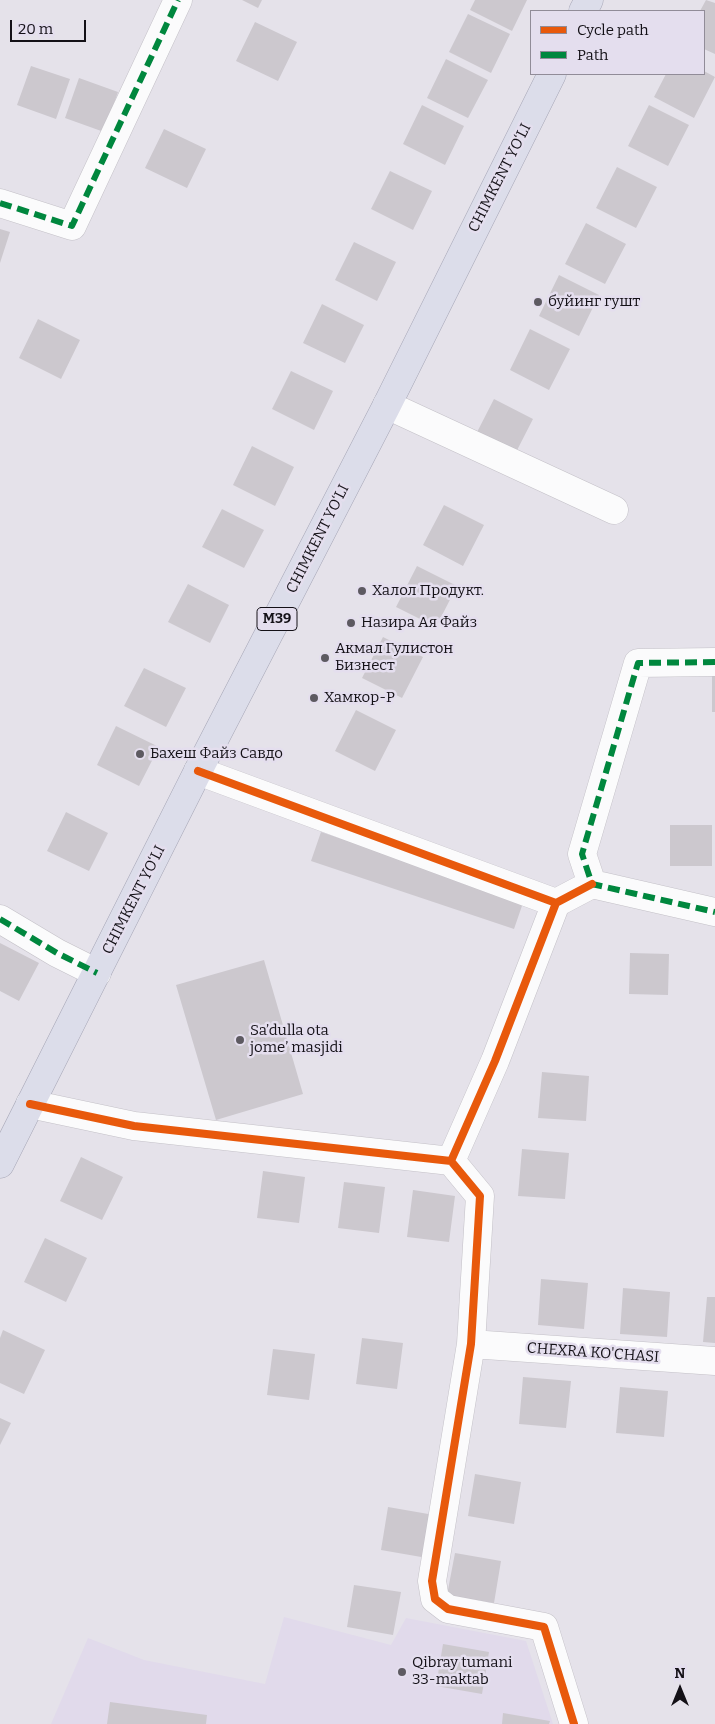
<!DOCTYPE html>
<html>
<head>
<meta charset="utf-8">
<style>
  body { margin:0 }
  #map { position:relative; width:715px; height:1724px; overflow:hidden; background:#e5e2ea; font-family:Bitter,serif }
  canvas { display:block }
  .legend { position:absolute; left:530px; top:10px; width:175px; height:65px; box-sizing:border-box; background:#e4deee; border:1px solid #918c98; margin:0; padding:6px 9px; list-style:none; font-size:15px; color:#141117 }
  .legend li { display:flex; align-items:center; gap:10px; height:25px }
  .legend b { width:25px; border:1px solid #918c98 }
  .north { position:absolute; left:655px; top:1664px; width:50px; height:50px; -webkit-text-stroke:4px #e4deee; paint-order:stroke; rotate:0deg; font-size:14px; font-weight:700; line-height:20px; text-align:center; color:#141117 }
  .north::after { content:''; display:block; margin:auto; width:18px; height:22px; background:#141117; clip-path:polygon(50% 0,100% 100%,50% 72%,0 100%) }
  .scale { position:absolute; left:10px; top:20px; width:76px; height:22px; box-sizing:border-box; border:2px solid #141117; border-top:0; padding-left:6px; font-size:15px; line-height:18px; white-space:nowrap; color:#141117; -webkit-text-stroke:4px #e4deee; paint-order:stroke }
</style>
</head>
<body>
<div id="map">
<canvas width="715" height="1724"></canvas>
<ul class="legend">
<li><b style="height:6px;background:#e8590c"></b>Cycle path</li>
<li><b style="height:6px;background:#00873e"></b>Path</li>
</ul>
<div class="north">N</div>
<div class="scale">20 m</div>
</div>
<script>
const context = document.querySelector('canvas').getContext('2d');
context.lineJoin = 'round';
function fillPath(path, color) {
  context.fillStyle = color;
  context.fill(path, 'evenodd');
}
function strokePath(path, color, width, dash) {
  context.strokeStyle = color;
  context.lineWidth = width;
  context.lineCap = dash ? 'butt' : 'round';
  context.setLineDash(dash || []);
  context.stroke(path);
}
function write(font, color, halo, rows, align = 'center') {
  context.font = font + ' Bitter,serif';
  context.lineWidth = 5;
  context.setLineDash([]);
  context.textBaseline = 'middle';
  context.strokeStyle = halo;
  context.fillStyle = color;
  for (const [text, x, y, turn = 0] of rows) {
    context.save();
    context.translate(x, y);
    context.rotate((+turn || 0) * Math.PI / 180);
    context.textAlign = isNaN(turn) ? turn : align;
    if (halo) context.strokeText(text, 0, 0);
    context.fillText(text, 0, 0);
    context.restore();
  }
}
fillPath(new Path2D(`
  M284,1617L391,1645L406,1618L526,1641L553,1724H51L88,1638L144,1660L265,1684Z`), '#e1daeb');
fillPath(new Path2D(`
  M242,0H262L258,8Z
  M475,0H527L512,31L470,10Z
  M706,0L715,3V54L704,49V11H700Z
  M468,14L510,34L491,73L449,52Z
  M255,22L297,42L278,81L236,61Z
  M446,59L488,80L468,118L427,98Z
  M31,66L70,79L56,119L17,105Z
  M704,71L715,77L694,118L654,97L666,74H704Z
  M79,78L118,92L104,132L65,118Z
  M422,105L464,126L445,165L403,144Z
  M649,105L689,125L668,166L628,146Z
  M164,129L206,149L187,188L145,168Z
  M617,167L657,187L636,228L596,208Z
  M390,171L432,191L413,230L371,209Z
  M586,223L626,244L605,284L565,264Z
  M0,229L10,232L0,263Z
  M354,242L396,262L377,301L335,280Z
  M559,275L599,295L579,336L539,316Z
  M322,304L364,325L345,363L303,343Z
  M38,319L80,340L61,379L19,358Z
  M530,329L570,349L549,390L510,370Z
  M291,371L333,391L314,430L272,409Z
  M494,399L533,419L512,460L473,440Z
  M252,446L294,467L275,506L233,485Z
  M444,505L484,525L463,566L423,545Z
  M222,509L264,530L244,568L202,547Z
  M417,566L457,586L436,627L396,607Z
  M188,584L229,605L210,643L168,622Z
  M383,637L423,657L402,698L362,678Z
  M144,668L186,688L166,727L124,706Z
  M712,672H715V712H712Z
  M356,710L396,730L375,771L335,751Z
  M116,726L159,747L139,786L97,765Z
  M66,812L108,833L89,871L47,851Z
  M670,825H712V866H670Z
  M321,832L524,900L514,929L311,861Z
  M0,943L39,963L19,1001L0,991Z
  M630,953L669,954L668,995L629,994Z
  M264,960L303,1094L216,1120L176,985Z
  M542,1072L589,1076L586,1121L538,1118Z
  M522,1149L569,1153L565,1199L518,1196Z
  M81,1157L123,1177L102,1220L60,1201Z
  M263,1171L305,1177L299,1223L257,1218Z
  M344,1182L385,1187L379,1233L338,1228Z
  M413,1190L455,1196L449,1242L407,1237Z
  M45,1238L87,1258L66,1302L24,1282Z
  M541,1279L588,1283L584,1329L538,1325Z
  M623,1288L670,1292L667,1337L620,1334Z
  M707,1297H715V1343L703,1342Z
  M3,1330L45,1350L24,1394L0,1383V1338Z
  M362,1338L403,1343L397,1389L356,1384Z
  M273,1349L315,1354L309,1400L267,1395Z
  M523,1377L571,1381L566,1428L519,1424Z
  M620,1387L668,1391L664,1437L616,1433Z
  M0,1418L11,1423L0,1445Z
  M475,1474L521,1482L514,1524L468,1516Z
  M388,1507L434,1515L427,1558L381,1550Z
  M455,1553L501,1561L494,1603L447,1595Z
  M354,1585L401,1592L393,1635L347,1627Z
  M443,1644L489,1652L482,1694L436,1686Z
  M110,1702L207,1715L206,1724H107Z
  M503,1713L550,1721L549,1724H502Z`), '#ccc8ce');
const street = new Path2D(`
  M0,203L72,226L178,0
  M387,405L614,510
  M198,771L556,903
  M592,884L582,854L638,663L715,662
  M592,884L715,912
  M0,919L57,953L97,973
  M30,1104L134,1126L451,1161
  M471,1344L715,1361
  M574,1724L544,1627L448,1609L435,1599L432,1581L471,1344L480,1196L451,1161L495,1061L556,903L592,884`);
const highway = new Path2D(`
  M583,11L589,0
  M0,1164L198,771L387,405L552,74`);
strokePath(street, '#c3c0c7', 29);
strokePath(highway, '#a6a6b6', 29);
strokePath(street, '#fbfbfc', 28);
strokePath(highway, '#dcddea', 28);
strokePath(new Path2D(`
  M0,203L72,226L178,0
  M715,662L638,663L582,854L592,884L715,912
  M0,919L57,953L97,973`), '#00873e', 6, [12, 6]);
strokePath(new Path2D(`
  M198,771L556,903
  M30,1104L134,1126L451,1161
  M574,1724L544,1627L448,1609L435,1599L432,1581L471,1344L480,1196L451,1161L495,1061L556,903L592,884`), '#e8590c', 8);
for (const [x, y, r, color] of [
  [538,302,5,"#5d5a61"],
  [362,591,5,"#5d5a61"],
  [351,623,5,"#5d5a61"],
  [325,658,5,"#5d5a61"],
  [314,698,5,"#5d5a61"],
  [140,754,5,"#5d5a61"],
  [240,1040,5,"#5d5a61"],
  [402,1672,5,"#5d5a61"]
]) {
  const dot = new Path2D();
  dot.arc(x, y, r, 0, 2 * Math.PI);
  context.fillStyle = color;
  context.fill(dot);
  strokePath(dot, '#e4deee', 2);
}
for (const [x, y, w] of [
  [277,619,40]
]) {
  const box = new Path2D();
  box.roundRect(x - w / 2, y - 11.5, w, 23, 4);
  context.fillStyle = '#e4deee';
  context.fill(box);
  strokePath(box, '#141117', 1);
}
write('bold 14px', '#141117', null, [
  ["M39",277,619]
]);
write('15px', '#141117', '#e4deee', [
  ["CHIMKENT YO‘LI",500,178,-63],
  ["CHIMKENT YO‘LI",318,539,-63],
  ["CHIMKENT YO‘LI",134,900,-63],
  ["CHEXRA KO'CHASI",593,1353,4]
]);
write('15px', '#141117', '#e4deee', [
  ["буйинг гушт",548,302],
  ["Халол Продукт.",372,591],
  ["Назира Ая Файз",361,623],
  ["Акмал Гулистон",335,649],
  ["Бизнест",335,666],
  ["Хамкор-Р",324,698],
  ["Бахеш Файз Савдо",150,754],
  ["Sa’dulla ota",250,1031],
  ["jome’ masjidi",250,1048],
  ["Qibray tumani",412,1663],
  ["33-maktab",412,1680]
], 'left');
</script>
</body>
</html>
